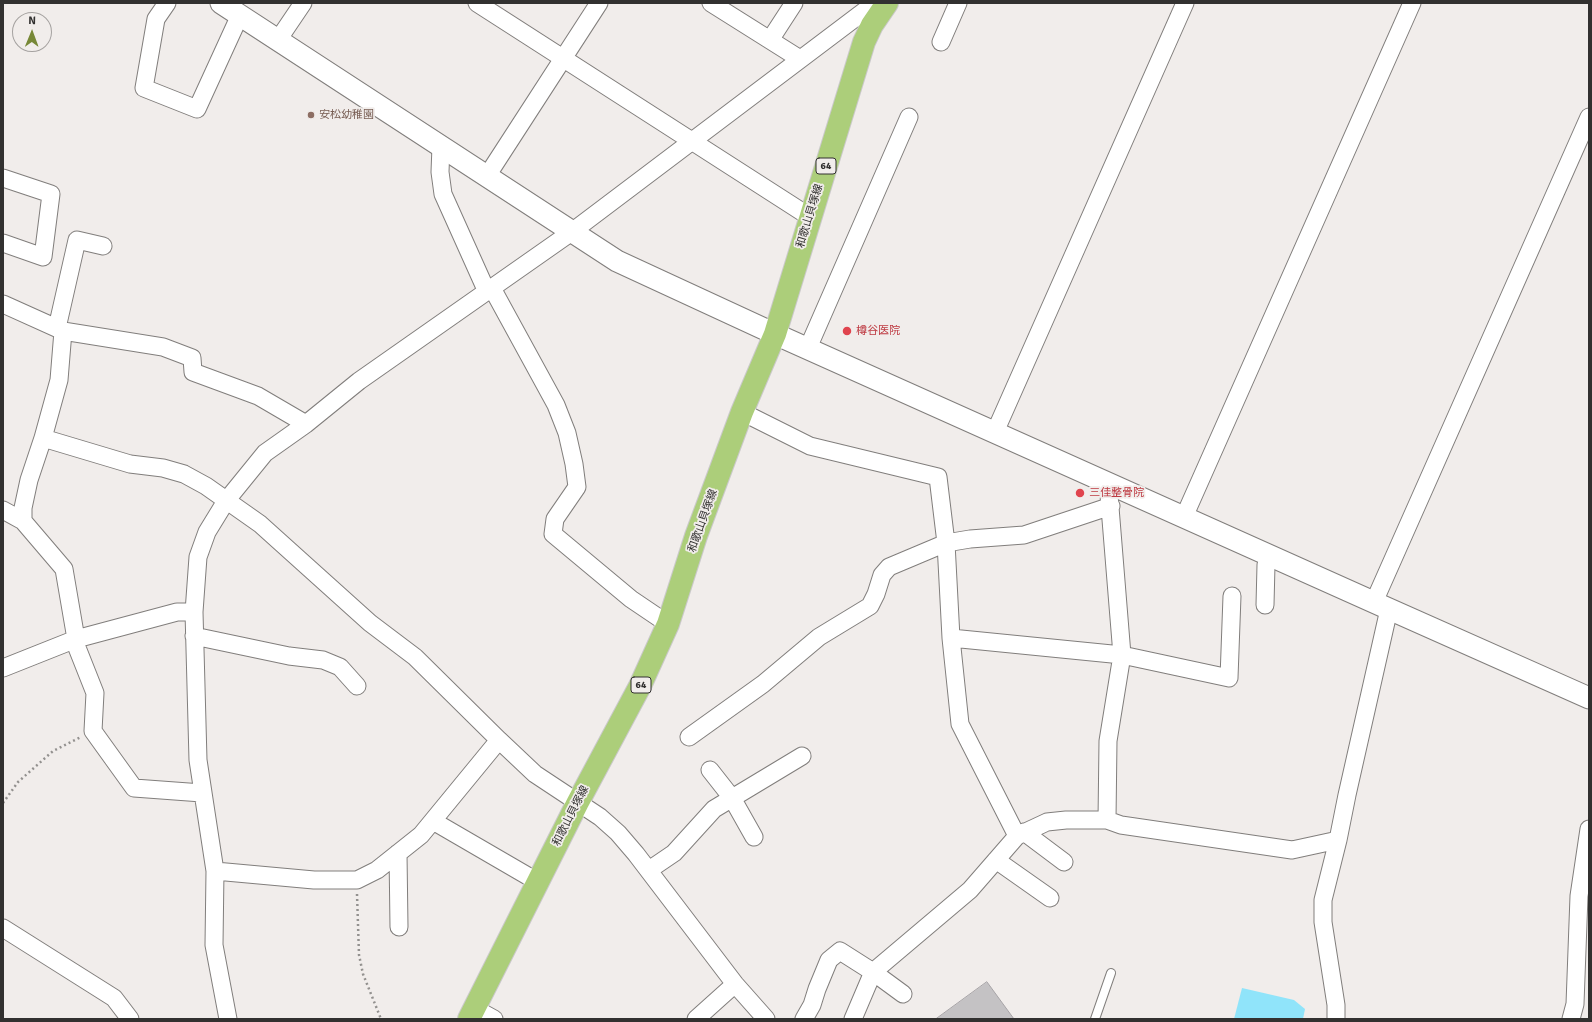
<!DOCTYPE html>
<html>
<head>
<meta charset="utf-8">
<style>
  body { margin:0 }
  #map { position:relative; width:1592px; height:1022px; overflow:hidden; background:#f1edeb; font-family:Signika,sans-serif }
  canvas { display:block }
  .frame { position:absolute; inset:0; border:4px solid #323130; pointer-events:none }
  .north { position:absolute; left:12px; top:12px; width:40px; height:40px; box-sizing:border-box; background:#f1edeb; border:1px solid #a5a2a0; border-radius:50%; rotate:1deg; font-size:11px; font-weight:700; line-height:16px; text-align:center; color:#323130 }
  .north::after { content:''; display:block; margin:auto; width:14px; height:18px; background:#778837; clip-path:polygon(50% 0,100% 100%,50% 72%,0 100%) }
</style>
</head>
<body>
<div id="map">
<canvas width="1592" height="1022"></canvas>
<div class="frame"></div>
<div class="north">N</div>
</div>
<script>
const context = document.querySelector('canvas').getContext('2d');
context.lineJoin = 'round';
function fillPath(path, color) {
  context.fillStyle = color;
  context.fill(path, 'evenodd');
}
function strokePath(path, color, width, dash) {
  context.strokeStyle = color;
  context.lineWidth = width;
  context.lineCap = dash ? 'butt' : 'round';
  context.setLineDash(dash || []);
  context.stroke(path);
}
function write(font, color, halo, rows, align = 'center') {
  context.font = font + ' Signika,"Noto Sans JP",sans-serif';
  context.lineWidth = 3.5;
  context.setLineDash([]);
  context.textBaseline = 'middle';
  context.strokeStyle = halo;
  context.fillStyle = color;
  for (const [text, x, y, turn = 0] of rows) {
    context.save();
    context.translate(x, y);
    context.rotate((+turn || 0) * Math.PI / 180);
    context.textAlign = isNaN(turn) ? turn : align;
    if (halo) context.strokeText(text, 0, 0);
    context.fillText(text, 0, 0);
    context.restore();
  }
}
fillPath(new Path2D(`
  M1242,988L1294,1000L1305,1009L1303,1019H1234Z`), '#90e4fa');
const building = new Path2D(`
  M987,982L1014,1019H936Z`);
fillPath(building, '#c4c2c4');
strokePath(building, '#a6a3a6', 1);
const service = new Path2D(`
  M1095,1019L1111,973`);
const minor = new Path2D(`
  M167,3L156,19L144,88L197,109L240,15
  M477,3L810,217
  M711,3L800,59
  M278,40L303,3
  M770,40L794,3
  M941,42L958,3
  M441,146L440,172L443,194L487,292
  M487,176L599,3
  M3,178L51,194L43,257L3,243
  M492,288L556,405L567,433L574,464L577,487L555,519L553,534L631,599L668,624
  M3,304L63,331L163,347L192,358L193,372L258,396L306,424
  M57,328L77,240L103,246
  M808,348L909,117
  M742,412L810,446L938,477L946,543L951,638L960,724L1017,836
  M995,432L1185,3
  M43,438L130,464L163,468L184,474L206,486L260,524L370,623L415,657L499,740L535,774L600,817L618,833L636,854L735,984L766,1019
  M3,510L23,521L64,569L76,639
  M1184,517L1412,3
  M23,521V508L29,480L43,438L59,380L63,331
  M1374,602L1589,117
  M1265,605L1266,565L1270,556
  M194,636L289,656L323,660L340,667L357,686
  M951,638L1122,655L1229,678L1232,596
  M74,640L95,693L93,731L134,788L202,793
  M3,668L76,639L177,612H194
  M689,737L763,684L819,637L870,606L876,594L882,575L889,567L946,543L970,539L1024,535L1111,506
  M710,770L732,798L754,837
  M1107,820L1108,741L1122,655L1109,495
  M433,821L538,882
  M1024,832L1064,862
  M398,853L399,927
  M996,860L1050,898
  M649,870L674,853L714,809L802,756
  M215,871L314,880H357L377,870L421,835L499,740
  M3,928L114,998L130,1019
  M474,1008L494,1019
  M228,1019L214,945L215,871L198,760L194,612L198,557L207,532L226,501L265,453L306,424L359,381L573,231L875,3
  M696,1019L735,984
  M804,1019L812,1005L817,989L829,960L840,951L873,972L970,890L1017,836L1047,822L1066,820H1107L1121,825L1292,850L1338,840
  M853,1019L873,972L903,994
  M1336,1019V1005L1323,922V900L1338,840L1347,795L1389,609
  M1571,1019L1575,1004L1579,896L1589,829`);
const tertiary = new Path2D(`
  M221,3L617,261L775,334L1389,609L1589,698`);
const primary = new Path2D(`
  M469,1019L578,802L640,686L668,624L696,536L742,412L775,334L864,42L872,25L887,3`);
strokePath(service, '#817e7c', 10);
strokePath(minor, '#817e7c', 19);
strokePath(tertiary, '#817e7c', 23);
strokePath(primary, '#cac9c9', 24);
strokePath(new Path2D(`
  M3,803L18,782L53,751L81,737
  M357,894L359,955L363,974L381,1019`), '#93918f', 2.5, [2, 3]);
strokePath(service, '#fff', 8);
strokePath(minor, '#fff', 17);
strokePath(tertiary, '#fff', 21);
strokePath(primary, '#acce7a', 22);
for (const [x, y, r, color] of [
  [311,115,4,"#8d6e63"],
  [847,331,5,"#e0444e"],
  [1080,493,5,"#e0444e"]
]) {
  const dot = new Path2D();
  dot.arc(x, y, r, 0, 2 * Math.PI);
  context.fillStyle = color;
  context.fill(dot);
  strokePath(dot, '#f1edeb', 1.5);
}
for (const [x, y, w] of [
  [826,166,20],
  [641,685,20]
]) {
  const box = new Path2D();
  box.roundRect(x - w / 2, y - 8, w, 16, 3);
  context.fillStyle = '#f1edeb';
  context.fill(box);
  strokePath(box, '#323130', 1);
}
write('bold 10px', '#323130', null, [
  ["64",826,166],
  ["64",641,685]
]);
write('11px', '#785e54', '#f1edeb', [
  ["安松幼稚園",319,115]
], 'left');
write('11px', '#323130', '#f1edeb', [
  ["和歌山貝塚線",810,216,-73],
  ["和歌山貝塚線",703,521,-70],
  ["和歌山貝塚線",571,816,-63]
]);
write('11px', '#be3a42', '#f1edeb', [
  ["樽谷医院",856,331],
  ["三佳整骨院",1089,493]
], 'left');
</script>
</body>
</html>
